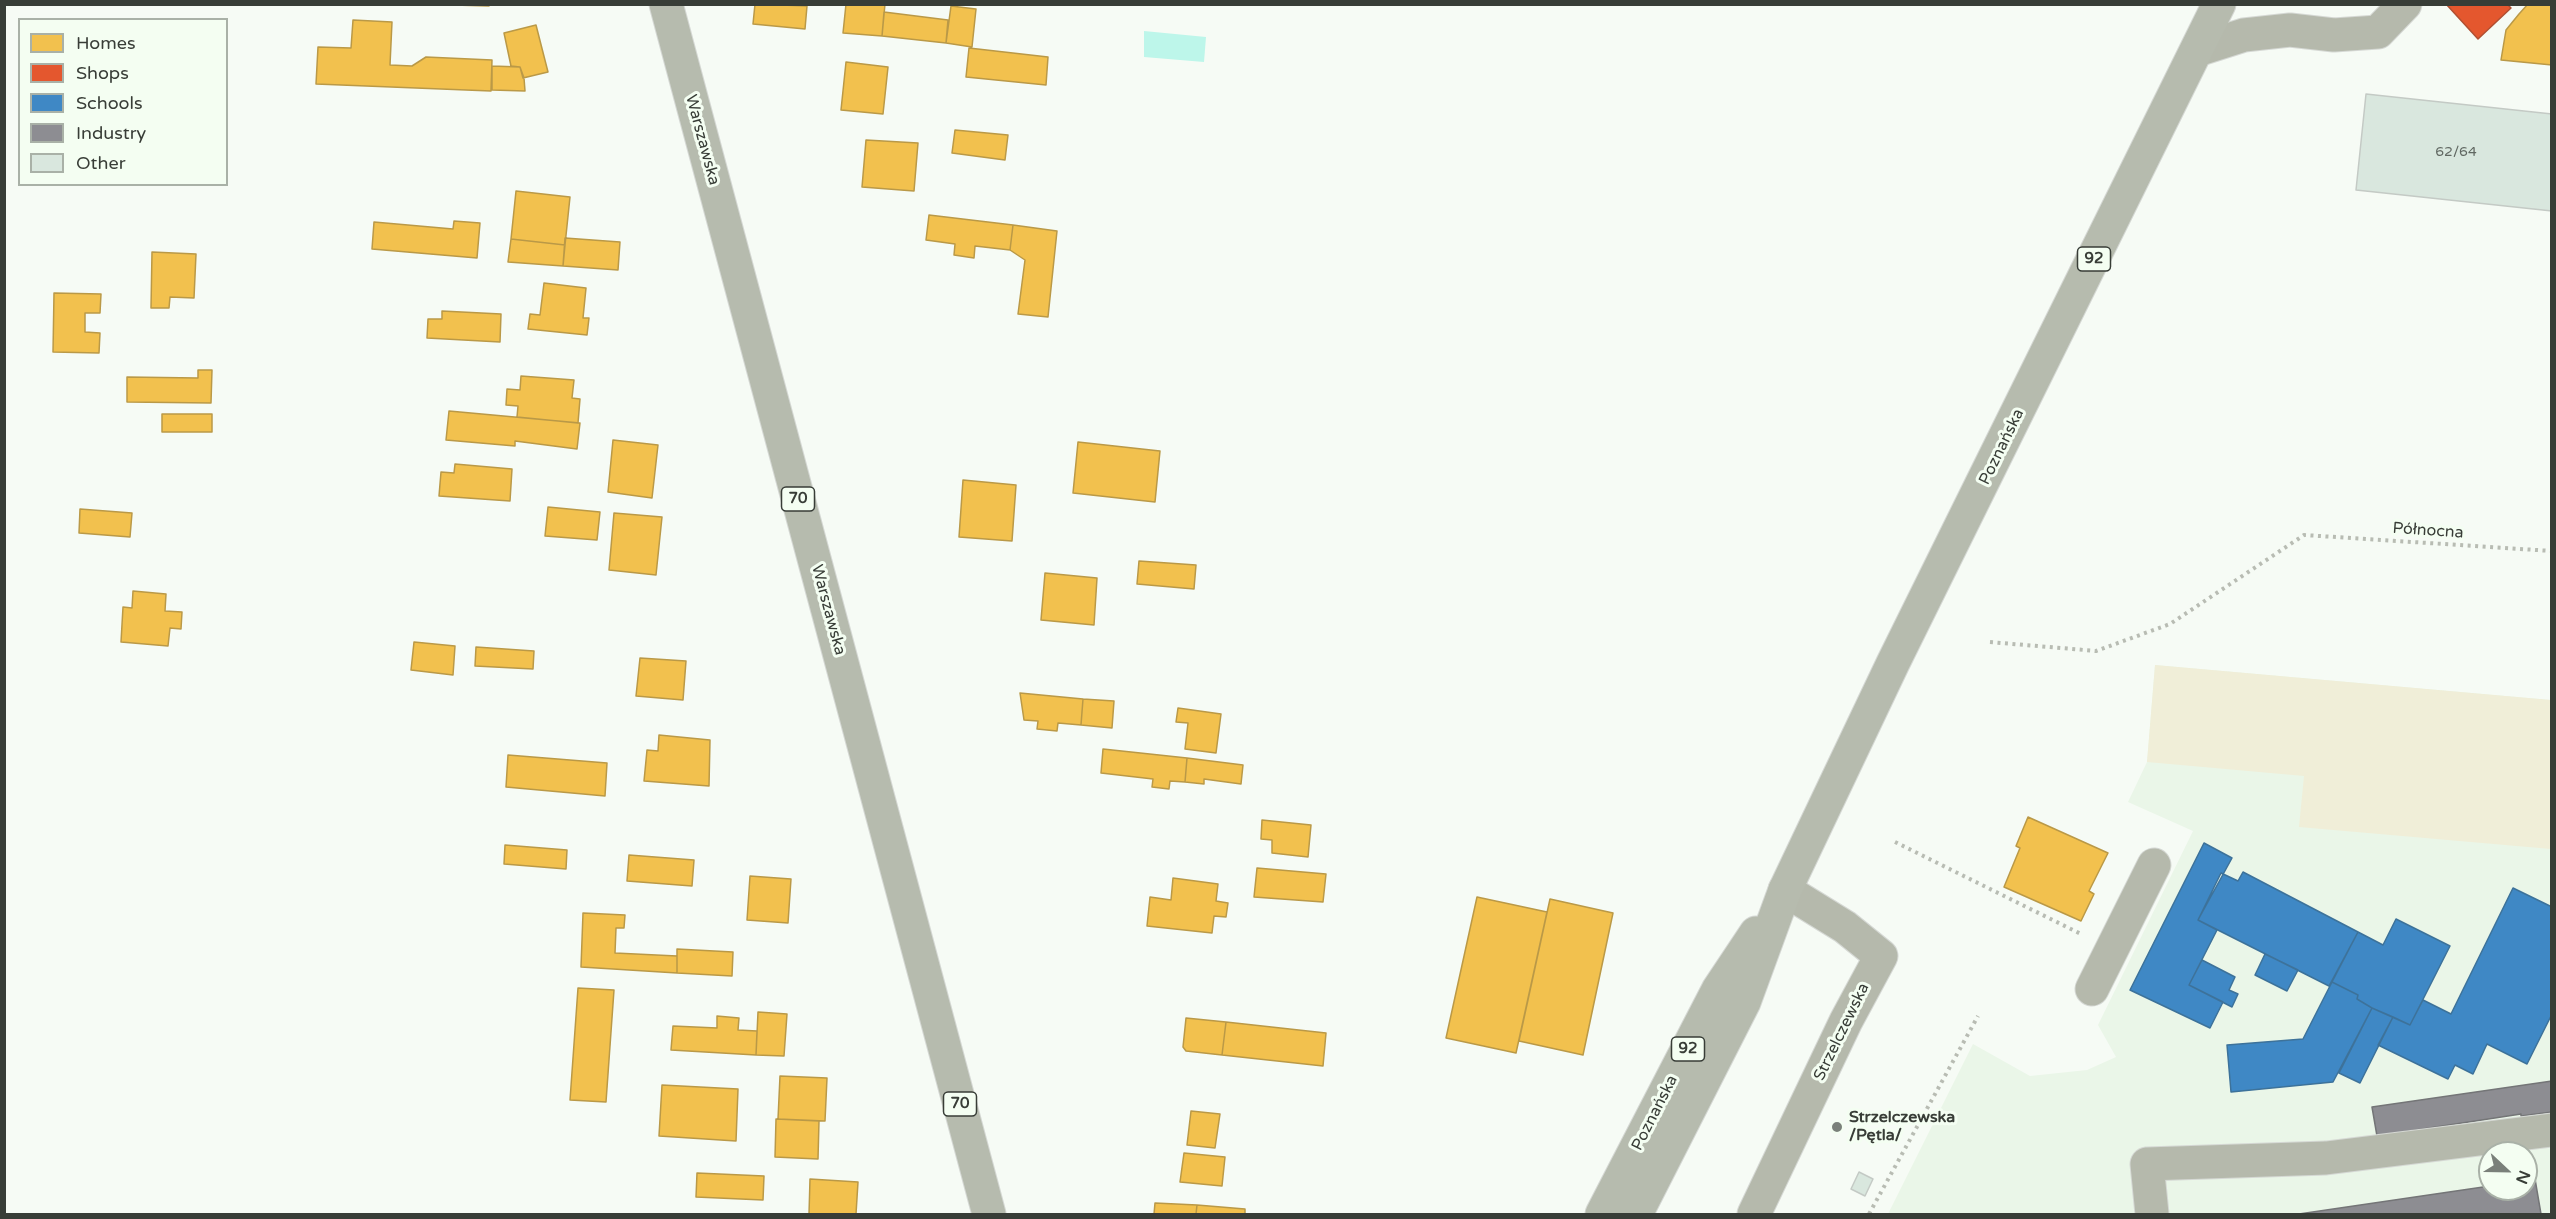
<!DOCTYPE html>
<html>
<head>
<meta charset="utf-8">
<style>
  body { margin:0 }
  #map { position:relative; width:2556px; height:1219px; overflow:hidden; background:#f6fbf5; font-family:"Varela Round",sans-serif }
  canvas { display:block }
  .frame { position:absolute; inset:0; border:6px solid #383d37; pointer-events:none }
  .legend { position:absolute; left:18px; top:18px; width:210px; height:168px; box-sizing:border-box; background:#f4fef2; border:2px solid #a9b1a7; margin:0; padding:8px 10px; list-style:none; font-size:18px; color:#383d37 }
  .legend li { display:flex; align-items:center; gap:12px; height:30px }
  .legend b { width:30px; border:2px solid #a9b1a7 }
  .north { position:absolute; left:2478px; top:1141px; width:60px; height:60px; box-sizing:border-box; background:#f4fef2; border:2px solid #a9b1a7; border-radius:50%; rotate:112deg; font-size:16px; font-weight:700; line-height:24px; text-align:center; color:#383d37 }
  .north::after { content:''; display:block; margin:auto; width:21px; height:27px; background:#7a807a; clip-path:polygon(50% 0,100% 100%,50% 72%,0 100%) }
</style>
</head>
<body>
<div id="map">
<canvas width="2556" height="1219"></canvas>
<div class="frame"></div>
<ul class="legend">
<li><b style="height:16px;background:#f2c14e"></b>Homes</li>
<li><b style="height:16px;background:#e4572e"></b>Shops</li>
<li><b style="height:16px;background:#3f88c5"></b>Schools</li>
<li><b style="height:16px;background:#8d8d92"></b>Industry</li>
<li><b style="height:16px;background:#d9e7de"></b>Other</li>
</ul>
<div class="north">N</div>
</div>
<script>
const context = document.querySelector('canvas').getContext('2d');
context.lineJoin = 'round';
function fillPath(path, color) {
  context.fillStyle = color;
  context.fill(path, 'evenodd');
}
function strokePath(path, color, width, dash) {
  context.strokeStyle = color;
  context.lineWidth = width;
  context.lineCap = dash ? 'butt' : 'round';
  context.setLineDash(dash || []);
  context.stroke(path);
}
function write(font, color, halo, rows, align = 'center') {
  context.font = font + ' "Varela Round",sans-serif';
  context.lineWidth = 6;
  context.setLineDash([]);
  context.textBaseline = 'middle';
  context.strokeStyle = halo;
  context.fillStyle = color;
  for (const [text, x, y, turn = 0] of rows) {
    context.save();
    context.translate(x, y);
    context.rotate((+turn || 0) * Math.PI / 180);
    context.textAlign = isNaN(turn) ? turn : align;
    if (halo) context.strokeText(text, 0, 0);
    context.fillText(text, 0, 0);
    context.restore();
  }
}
fillPath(new Path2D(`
  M2155,665L2551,700V1214H1888L1973,1044L2030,1076L2087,1070L2116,1057L2098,1025L2193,831L2128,802L2147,762ZM2490,1153H2526V1189H2490Z`), '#eaf6e8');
fillPath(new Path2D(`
  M2155,665L2551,700V849L2299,827L2304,776L2147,762Z`), '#f0eed8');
fillPath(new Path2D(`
  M1144,31L1206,37L1204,62L1144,57Z`), '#bdf6ea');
const homes = new Path2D(`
  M417,4H489V6Z
  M755,4L807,6L805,29L753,24Z
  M846,4H885L882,36L843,33Z
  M2552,4V65L2501,60L2506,30L2519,14L2528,4Z
  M951,6L976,9L972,47L946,43Z
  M884,12L948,20L946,43L882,36Z
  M353,20L392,22L390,65L412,66L426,57L492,60L491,91L316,84L318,47L351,48Z
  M536,25L548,72L523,78L520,67L511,66L504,33Z
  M969,48L1048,57L1046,85L966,77Z
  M846,62L888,67L883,114L841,110Z
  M492,66L520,67L524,78L525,91L492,90Z
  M955,130L1008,135L1005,160L952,153Z
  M866,140L918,143L914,191L862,187Z
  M516,191L570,197L565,245L511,239Z
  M929,215L1013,225L1010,250L975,246L974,258L954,255L955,244L926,240Z
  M454,221L480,223L477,258L372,249L374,222L453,229Z
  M1013,225L1057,231L1048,317L1018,314L1025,260L1010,250Z
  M565,238L620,242L618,270L563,266Z
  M511,239L565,245L563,266L508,262Z
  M152,252L196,254L194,298L170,297L169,308H151Z
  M544,283L586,288L583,318H589L587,335L528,329L530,314L540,315Z
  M54,293L101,294L100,313H85V332L100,333L99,353L53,352Z
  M442,311L501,314L500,342L427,338L428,319H442Z
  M198,370H212L211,403L127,402V377L198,378Z
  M521,376L574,380L572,398L580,399L578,423L517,417L518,406L506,405L507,389L520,390Z
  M449,411L580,423L577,449L515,441V446L446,440Z
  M162,414H212V432H162Z
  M613,440L658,445L652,498L608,492Z
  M1078,442L1160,451L1155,502L1073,493Z
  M455,464L512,469L510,501L439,496L441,472L454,473Z
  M963,480L1016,485L1012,541L959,537Z
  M548,507L600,512L597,540L545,536Z
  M80,509L132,513L130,537L79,533Z
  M614,513L662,517L656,575L609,570Z
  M1139,561L1196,565L1194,589L1137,584Z
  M1045,573L1097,578L1094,625L1041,620Z
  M133,591L166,594L165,611L182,612L181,629L170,628L168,646L121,642L123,607L132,608Z
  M414,642L455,646L453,675L411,670Z
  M476,647L534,651L533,669L475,666Z
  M640,658L686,661L683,700L636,696Z
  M1020,693L1083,699L1081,725L1058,723L1057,731L1037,729L1038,721L1024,720Z
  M1083,699L1114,701L1112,728L1081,725Z
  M1178,708L1221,714L1216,753L1185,749L1188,723L1176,722Z
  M659,735L710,740L709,786L644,781L647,750L658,751Z
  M1103,749L1187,758L1185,782L1170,781L1169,789L1152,787L1153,779L1101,773Z
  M508,755L607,763L605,796L506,787Z
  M1187,758L1243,765L1241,784L1204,779V784L1185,782Z
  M2028,817L2108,853L2089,891L2094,894L2081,921L2004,887L2020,848L2016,846Z
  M1262,820L1311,825L1308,857L1272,853V840L1261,839Z
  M505,845L567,850L566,869L504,864Z
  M629,855L694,860L692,886L627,881Z
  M1257,868L1326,874L1323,902L1254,897Z
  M750,876L791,879L788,923L747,920Z
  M1173,878L1218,884L1216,901L1228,903L1226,917L1214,916L1212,933L1147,926L1150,897L1171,900Z
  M1477,897L1547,912L1516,1053L1446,1038Z
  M1550,899L1613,913L1583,1055L1519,1041Z
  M583,913L625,915L624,928H616L615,953L677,956V973L581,967Z
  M677,949L733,952L732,976L677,973Z
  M578,988L614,990L606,1102L570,1100Z
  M758,1012L787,1014L784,1056L756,1055Z
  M717,1016L739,1018L738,1030L757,1031L756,1055L671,1050L673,1026L717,1028Z
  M1186,1018L1226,1022L1222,1055L1186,1051L1183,1047Z
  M1226,1022L1326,1033L1323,1066L1222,1055Z
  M780,1076L827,1078L825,1121L778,1119Z
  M662,1085L738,1089L736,1141L659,1136Z
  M1191,1111L1220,1114L1215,1148L1187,1145Z
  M776,1119L819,1121L818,1159L775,1157Z
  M1184,1153L1225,1157L1222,1186L1180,1182Z
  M697,1173L764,1176L763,1200L696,1197Z
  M810,1179L858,1182L856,1214H809Z
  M1155,1203L1197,1205L1196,1214H1154Z
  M1197,1205L1245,1209V1214H1196Z`);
fillPath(homes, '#f2c14e');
strokePath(homes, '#ba9947', 1.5);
const shops = new Path2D(`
  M2446,4H2507L2511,8L2478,39Z`);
fillPath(shops, '#e4572e');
strokePath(shops, '#b04f31', 1.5);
const schools = new Path2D(`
  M2204,843L2232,858L2198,920L2217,930L2189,985L2223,1002L2210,1028L2130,990Z
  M2243,872L2358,932L2329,986L2198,920L2221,873L2238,881Z
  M2513,888L2552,907V1014L2527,1064L2487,1044L2473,1074L2455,1065L2448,1079L2378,1045L2393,1017L2410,1025L2423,1000L2451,1014Z
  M2396,919L2450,946L2410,1025L2372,1008L2357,999L2358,995L2332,982L2358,932L2383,945Z
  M2265,954L2298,970L2287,991L2255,975Z
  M2202,960L2235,977L2229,990L2238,994L2232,1007L2189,985Z
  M2332,982L2358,995L2357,999L2372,1008L2333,1082L2231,1092L2227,1045L2303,1039Z
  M2372,1008L2393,1017L2360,1083L2339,1073Z`);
fillPath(schools, '#3f88c5');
strokePath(schools, '#3d729a', 1.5);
const industry = new Path2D(`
  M2552,1081V1112L2521,1116V1114L2377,1136L2372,1107Z
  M2535,1179L2541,1214H2299L2490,1186V1189H2526V1180Z`);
fillPath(industry, '#8d8d92');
strokePath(industry, '#747577', 1.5);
const building = new Path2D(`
  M2366,94L2552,114V211L2356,190Z
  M1859,1172L1873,1179L1865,1196L1851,1189Z`);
fillPath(building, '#d9e7de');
strokePath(building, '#c4cac5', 1.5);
const minor = new Path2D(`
  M2197,50L2244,35L2290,30L2334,35L2378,32L2405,4
  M2092,989L2154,865
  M1754,1214L1846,1021L1881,956L1845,927L1785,890
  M2152,1214L2147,1164L2326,1158L2552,1130`);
const major = new Path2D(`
  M666,4L989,1214
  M1602,1214L1718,990L1756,933
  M1636,1214L1744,1002L1785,890L1893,663L2219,4`);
strokePath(minor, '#d5d8d4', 35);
strokePath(major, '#d5d8d4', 35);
strokePath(new Path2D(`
  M1990,642L2096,651L2170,624L2304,535L2552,551
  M1895,842L2083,935
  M1869,1214L1978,1016`), '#b8bcb3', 4, [3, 4.5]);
strokePath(minor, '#b5b9ac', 33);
strokePath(major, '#b6bbae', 33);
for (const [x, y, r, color] of [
  [1837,1127,6,"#7a807a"]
]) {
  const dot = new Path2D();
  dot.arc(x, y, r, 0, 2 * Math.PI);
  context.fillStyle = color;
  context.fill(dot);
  strokePath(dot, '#f4fef2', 2);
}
write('14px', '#616862', null, [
  ["62/64",2456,152]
]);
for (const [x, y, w] of [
  [2094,259,33],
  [798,499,33],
  [1688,1049,33],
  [960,1104,33]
]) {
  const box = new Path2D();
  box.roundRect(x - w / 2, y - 12, w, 24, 4.5);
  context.fillStyle = '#f4fef2';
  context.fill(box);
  strokePath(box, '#383d37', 1.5);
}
write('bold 15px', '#383d37', null, [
  ["92",2094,259],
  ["70",798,499],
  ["92",1688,1049],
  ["70",960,1104]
]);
write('16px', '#383d37', '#f4fef2', [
  ["Warszawska",702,140,75],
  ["Poznańska",2002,447,-64],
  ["Północna",2428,531,4],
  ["Warszawska",828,610,75],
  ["Strzelczewska",1842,1032,-64],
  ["Poznańska",1655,1113,-63]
]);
write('bold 16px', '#383d37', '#f4fef2', [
  ["Strzelczewska",1849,1118],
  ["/Pętla/",1849,1136]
], 'left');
</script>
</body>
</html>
